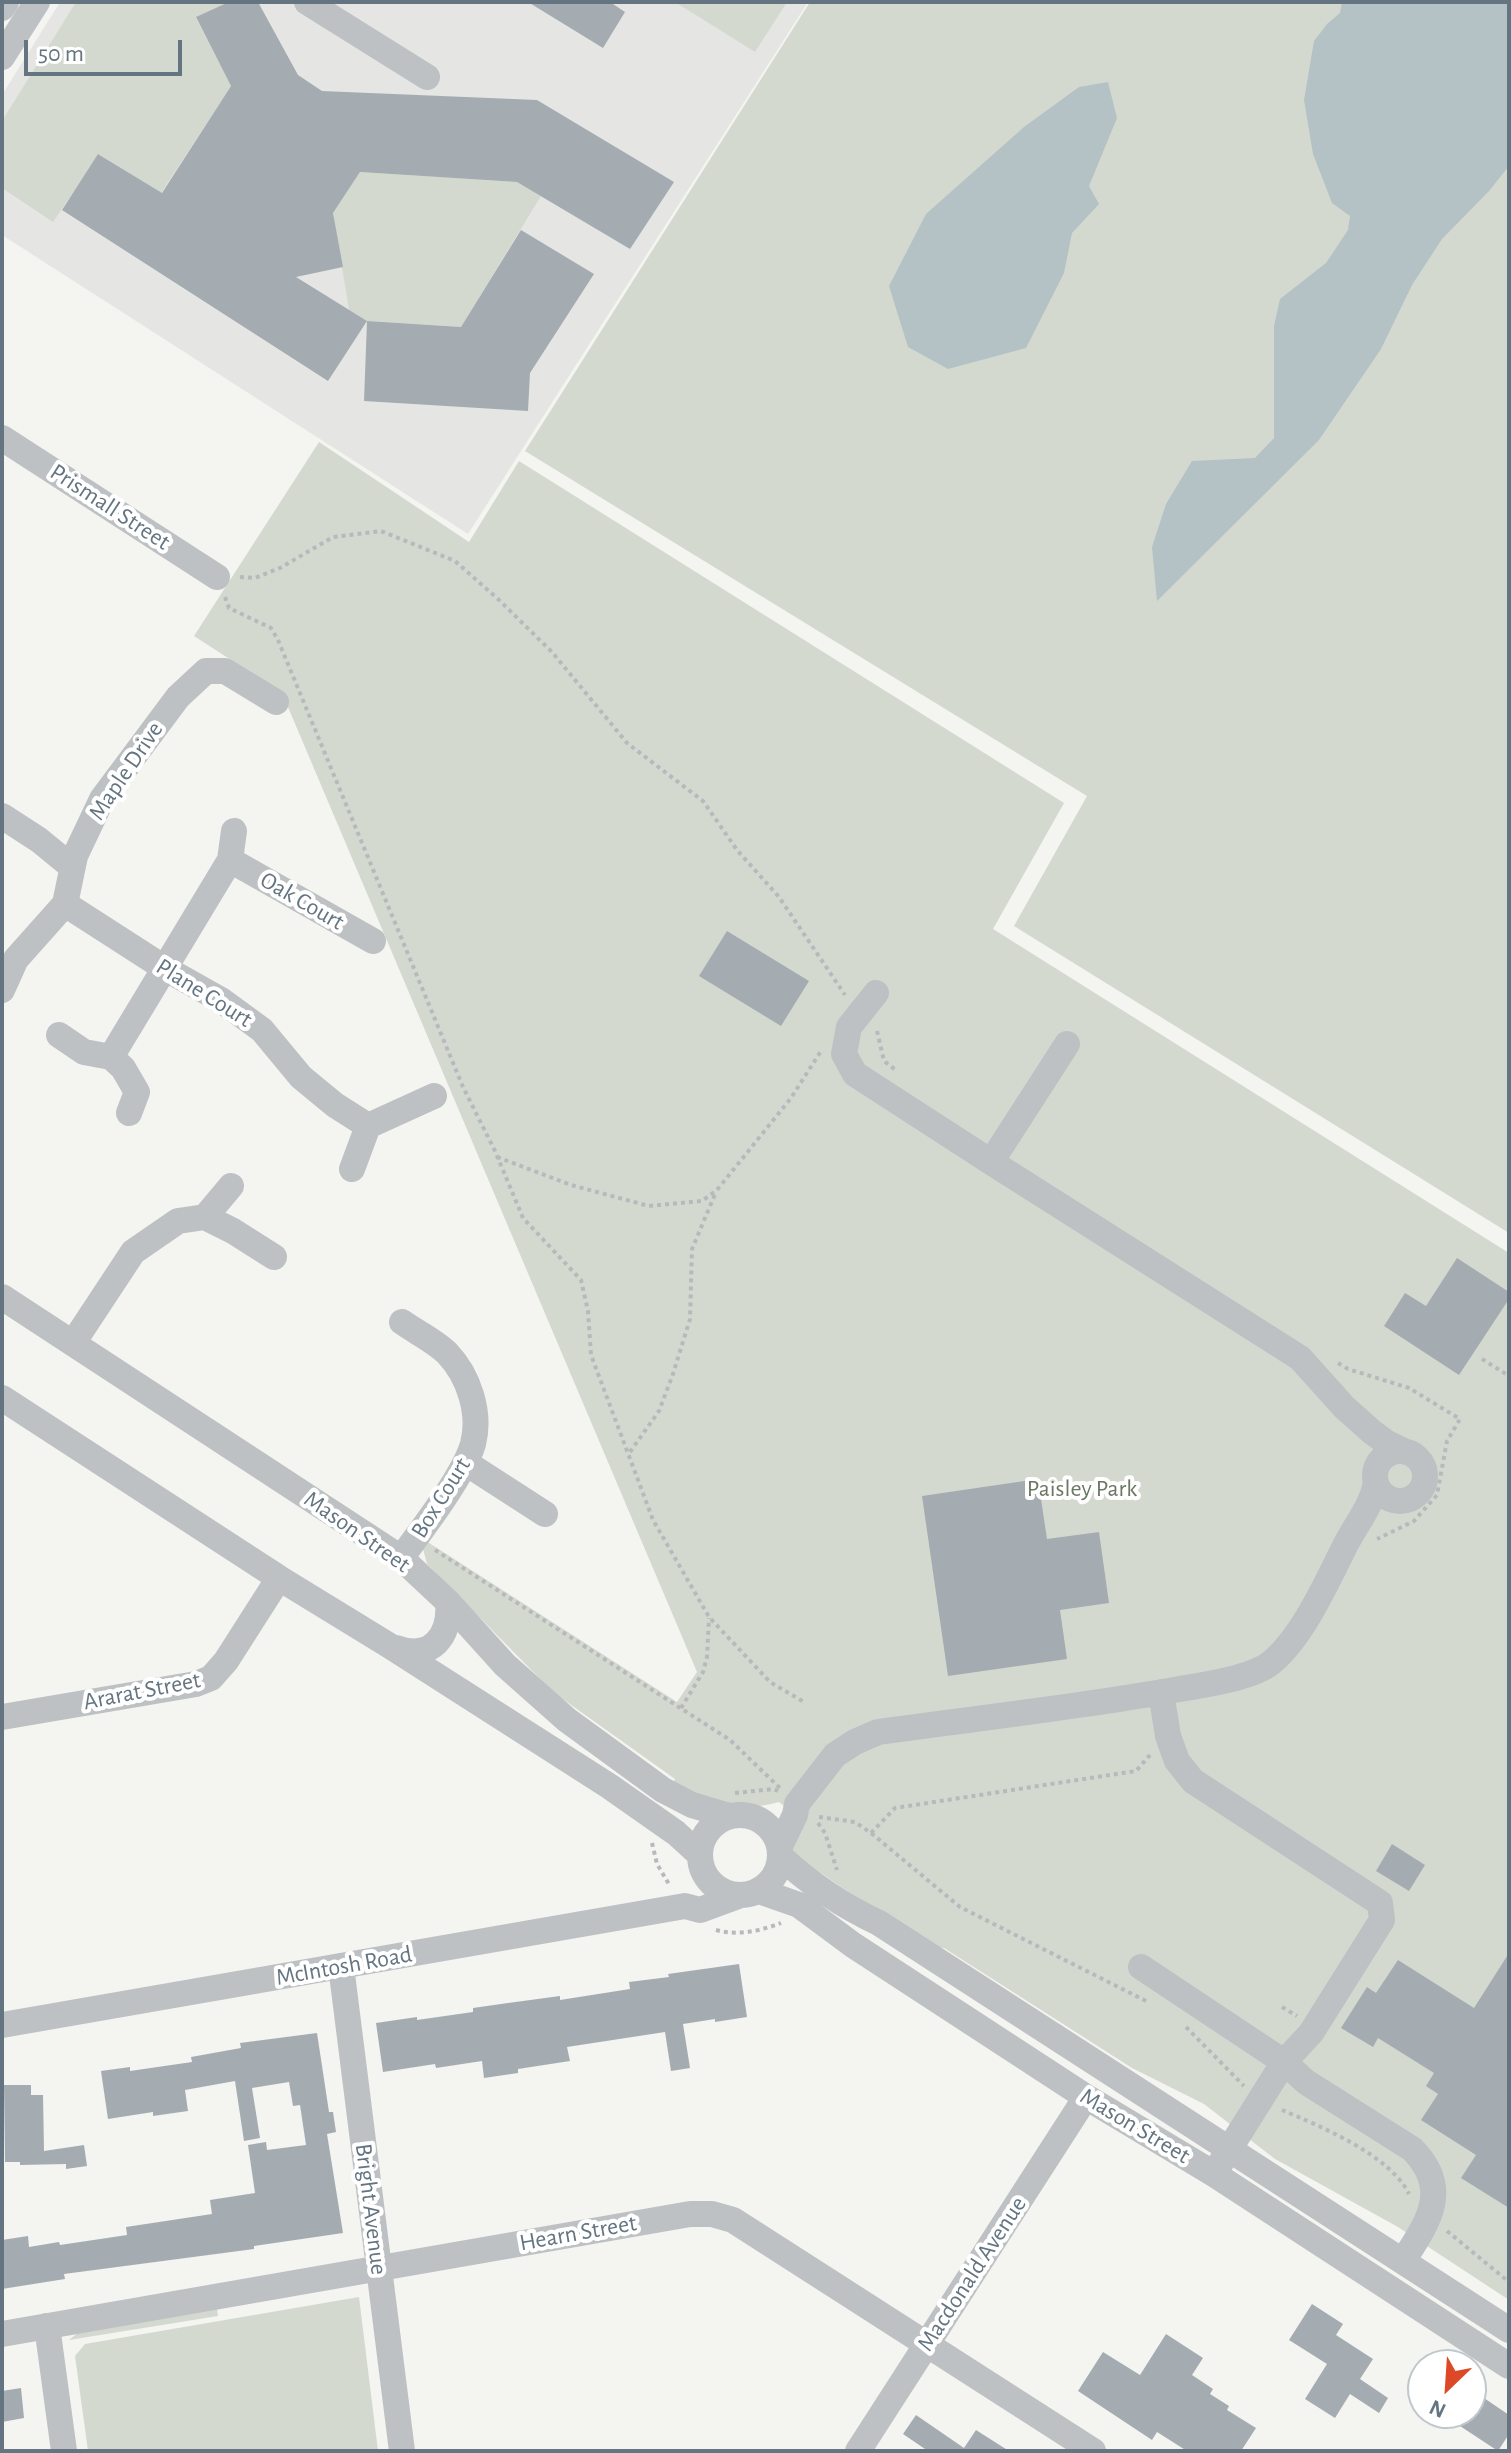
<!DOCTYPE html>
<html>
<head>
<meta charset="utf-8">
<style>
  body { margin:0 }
  #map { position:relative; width:1511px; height:2453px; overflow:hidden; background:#f4f4f0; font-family:"Alegreya Sans",sans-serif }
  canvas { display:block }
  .frame { position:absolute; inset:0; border:4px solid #647581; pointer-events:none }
  .north { position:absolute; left:1407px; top:2349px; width:80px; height:80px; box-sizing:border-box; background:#fff; border:2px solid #c1c8cd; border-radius:50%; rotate:205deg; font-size:22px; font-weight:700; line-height:32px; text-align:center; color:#647581 }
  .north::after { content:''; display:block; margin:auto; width:28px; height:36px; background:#dd4827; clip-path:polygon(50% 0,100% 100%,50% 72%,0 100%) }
  .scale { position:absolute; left:24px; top:40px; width:158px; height:36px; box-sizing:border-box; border:4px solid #647581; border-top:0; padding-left:10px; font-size:24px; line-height:28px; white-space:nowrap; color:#647581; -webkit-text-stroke:6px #fff; paint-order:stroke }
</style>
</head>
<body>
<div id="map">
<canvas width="1511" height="2453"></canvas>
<div class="frame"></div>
<div class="north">N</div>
<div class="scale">50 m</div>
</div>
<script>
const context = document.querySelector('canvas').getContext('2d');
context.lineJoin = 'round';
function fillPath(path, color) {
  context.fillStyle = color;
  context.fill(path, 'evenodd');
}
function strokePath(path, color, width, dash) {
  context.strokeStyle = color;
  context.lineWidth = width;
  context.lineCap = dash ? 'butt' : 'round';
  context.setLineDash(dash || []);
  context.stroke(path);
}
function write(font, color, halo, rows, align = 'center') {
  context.font = font + ' "Alegreya Sans",sans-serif';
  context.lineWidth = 8;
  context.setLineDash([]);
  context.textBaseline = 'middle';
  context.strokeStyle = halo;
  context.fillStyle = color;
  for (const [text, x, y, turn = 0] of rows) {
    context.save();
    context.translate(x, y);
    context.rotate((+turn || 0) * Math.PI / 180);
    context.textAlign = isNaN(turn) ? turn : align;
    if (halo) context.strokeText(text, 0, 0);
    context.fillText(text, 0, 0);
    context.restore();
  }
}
fillPath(new Path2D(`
  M60,2H808L468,534L2,235V95Z`), '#e5e6e4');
fillPath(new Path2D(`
  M76,2H229L196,18L231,86L161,193L99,154L53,222L2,188V121Z
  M675,2H787L755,52Z
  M810,2H1509V1233L1014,926L1087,796L525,451Z
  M360,172L517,182L541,196L461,327L367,321L349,310L333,213Z
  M319,442L469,542L519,461L1064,803L993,929L1509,1253V2300L1398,2227L1275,2159L1204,2104L1132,2068L944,1948L929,1947L793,1854L788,1842L801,1820L779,1802C735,1814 712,1802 671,1788L675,1779L553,1692L427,1564L423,1549L426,1541L677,1702L697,1672L282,693L194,636Z
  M359,2297L378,2451H88L75,2356L85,2344Z
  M217,2309L218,2316L69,2340L79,2332Z`), '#d4d9d0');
fillPath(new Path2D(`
  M1342,2H1509V166L1489,191L1442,239L1412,285L1381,349L1319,440L1157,601L1152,547L1166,504L1192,461L1255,458L1274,438V326L1280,299L1326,263L1348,230L1350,216L1332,203L1313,154L1304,100L1314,41L1327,24L1340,13Z
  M1108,82L1117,118L1089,186L1099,204L1072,233L1064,273L1026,348L948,369L908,347L889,286L926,214L1024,127L1079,87Z`), '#b4c1c5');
fillPath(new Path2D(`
  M229,2H258L298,75L322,91L537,100L674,182L630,249L517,182L360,172L333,213L343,267L296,277L367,321L328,381L62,210L98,154L162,193L231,86L196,17Z
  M528,2H610L625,12L603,48Z
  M521,230L594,274L530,373L528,411L364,401L367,321L461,327Z
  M727,931L809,981L781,1026L699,976Z
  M1457,1258L1509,1292V1299L1459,1375L1384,1326L1405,1293L1426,1306Z
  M1038,1479L1047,1539L1099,1532L1109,1603L1060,1610L1067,1659L948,1676L922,1496Z
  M1392,1844L1425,1865L1409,1891L1376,1871Z
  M1509,1953V2208L1461,2178L1476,2155L1421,2120L1438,2094L1426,2086L1434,2073L1378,2038L1373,2047L1341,2028L1367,1987L1376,1993L1398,1960L1474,2008Z
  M739,1964L747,2017L715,2022V2019L683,2024L690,2068L671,2071L665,2032L567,2047L570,2061L518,2069V2073L484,2078L482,2061L436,2068L435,2064L383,2072L376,2023L417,2017V2020L473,2012V2008L508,2003L560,1996V2000L630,1989L629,1982L669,1977L668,1974Z
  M317,2033L329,2112H333L336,2132L327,2134L343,2233L254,2246V2249L64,2274L65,2279L2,2289V2240L28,2236L29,2247L59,2242L60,2245L127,2235L126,2227L212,2214L210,2200L255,2193L248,2145L266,2142L267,2150L306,2145L300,2105L293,2106L289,2082L252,2088L260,2138L244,2141L235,2081L185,2090L188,2111L153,2116V2112L108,2119L101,2071L130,2067V2071L192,2062L191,2057L241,2048L240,2043Z
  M4,2085H31V2095H43L44,2151L84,2145L87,2166L66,2169V2164L20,2165V2162H5Z
  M1312,2304L1343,2324L1336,2335L1373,2359L1360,2379L1388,2398L1379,2413L1350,2394L1335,2418L1305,2399L1327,2364L1289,2340Z
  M1166,2334L1203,2358L1192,2375L1213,2389L1210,2394L1229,2406L1227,2410L1256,2428L1241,2451H1187L1157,2432L1152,2440L1078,2391L1103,2352L1140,2375Z
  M21,2388L24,2418L2,2422V2391Z
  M1481,2396L1509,2415V2434L1498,2451L1460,2426Z
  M916,2415L964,2448L976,2430L1009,2451H928L903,2434Z`), '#a4acb2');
strokePath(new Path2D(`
  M240,577L255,578L280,568L333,537L381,531L455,561L499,600L552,652L627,743L703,801L737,850L779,897L845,995
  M225,597L229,608L271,628L278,640L463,1087L495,1151L523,1218L581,1280L588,1311L591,1355L653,1520L709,1617L770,1682L804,1702
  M877,1031L884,1061L897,1071
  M497,1157L571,1185L649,1206L702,1201L717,1190L791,1098L821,1051
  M1482,1359L1509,1376
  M1338,1363L1348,1369L1409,1388L1460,1419L1447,1441L1437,1495L1414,1521L1377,1539
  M630,1452L659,1411L673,1374L690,1319L692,1249L716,1192
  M435,1550L730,1740L782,1790
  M681,1708L703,1672L707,1657L709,1618
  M735,1793L773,1789L778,1791
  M819,1817L855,1822L871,1833L960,1907L1148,2002
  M818,1823L825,1833L837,1870
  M871,1833L895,1808L1136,1771L1150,1755
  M652,1843L657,1864L670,1886
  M716,1930C738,1936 760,1931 781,1923
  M1282,2007L1297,2016
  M1186,2027L1244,2086
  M1282,2110C1320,2126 1390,2155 1409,2194
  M1447,2231L1509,2282`), '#b7babc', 4, [4, 4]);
strokePath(new Path2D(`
  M307,2L427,77
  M2,8L6,2
  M2,57L37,2
  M2,438L217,577
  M2,816L39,840L72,867
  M230,860L373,941
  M65,904L166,969L221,1000L262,1030L301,1077L335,1105L368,1126
  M2,990L16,959L65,904L75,856L102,799L178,697L206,671H225L276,702
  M876,993L849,1027L844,1054L855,1074L991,1162L1300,1358L1344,1407L1372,1432L1387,1443L1406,1452
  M59,1035L84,1052L111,1057L123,1068L137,1092L129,1113
  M111,1057L230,860L234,831
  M991,1162L1067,1044
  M352,1169L368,1126L434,1096
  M205,1217L231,1186
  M2,1297L401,1558L448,1602L505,1665L567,1720L663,1790L692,1805L729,1816
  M73,1343L133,1252L178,1221L205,1217L233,1231L274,1257
  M2,1398L279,1578L390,1646L609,1786L676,1833L699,1854
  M1375 1476a25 25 0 1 1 50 0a25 25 0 1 1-50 0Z
  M466,1463L545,1514
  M401,1558C421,1531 464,1475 473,1444C481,1413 469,1376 447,1353C435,1341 416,1332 402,1322
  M396,1648C431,1661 451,1636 448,1602
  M1161,1692L1168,1736L1177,1761L1193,1781L1380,1903L1382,1920L1311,2033L1284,2062L1220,2164
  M2,1717L196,1684L211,1678L226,1661L279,1578
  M700 1855a40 40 0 1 1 80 0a40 40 0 1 1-80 0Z
  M780,1846L795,1815L797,1804L835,1755L855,1742L878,1732C978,1718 1080,1707 1180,1689C1204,1685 1249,1678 1268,1665C1301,1641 1326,1583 1344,1548C1355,1525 1371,1508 1376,1483
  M781,1857C810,1884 843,1906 879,1923L1509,2330
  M759,1891L799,1905L853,1945L1086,2097L1214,2174L1509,2366
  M341,1966L402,2451
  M1141,1967L1284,2062L1306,2082L1412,2149C1452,2189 1428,2222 1403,2261
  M2,2025L685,1906L700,1910L738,1896
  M47,2326L64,2451
  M2,2334L690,2214H712L733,2220L1093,2451
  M858,2451L1086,2097`), '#bdc1c4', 26);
write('24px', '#647581', '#fff', [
  ["Prismall Street",110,507,33],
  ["Maple Drive",126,771,-56],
  ["Oak Court",302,901,30],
  ["Plane Court",204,993,32],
  ["Box Court",441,1498,-58],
  ["Mason Street",357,1532,35],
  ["Ararat Street",142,1691,-11],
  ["McIntosh Road",344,1966,-10],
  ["Mason Street",1135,2126,31],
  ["Bright Avenue",371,2209,83],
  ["Hearn Street",578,2233,-10],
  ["Macdonald Avenue",972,2274,-57]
]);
write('24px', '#687863', '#fff', [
  ["Paisley Park",1082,1489]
]);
</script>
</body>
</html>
